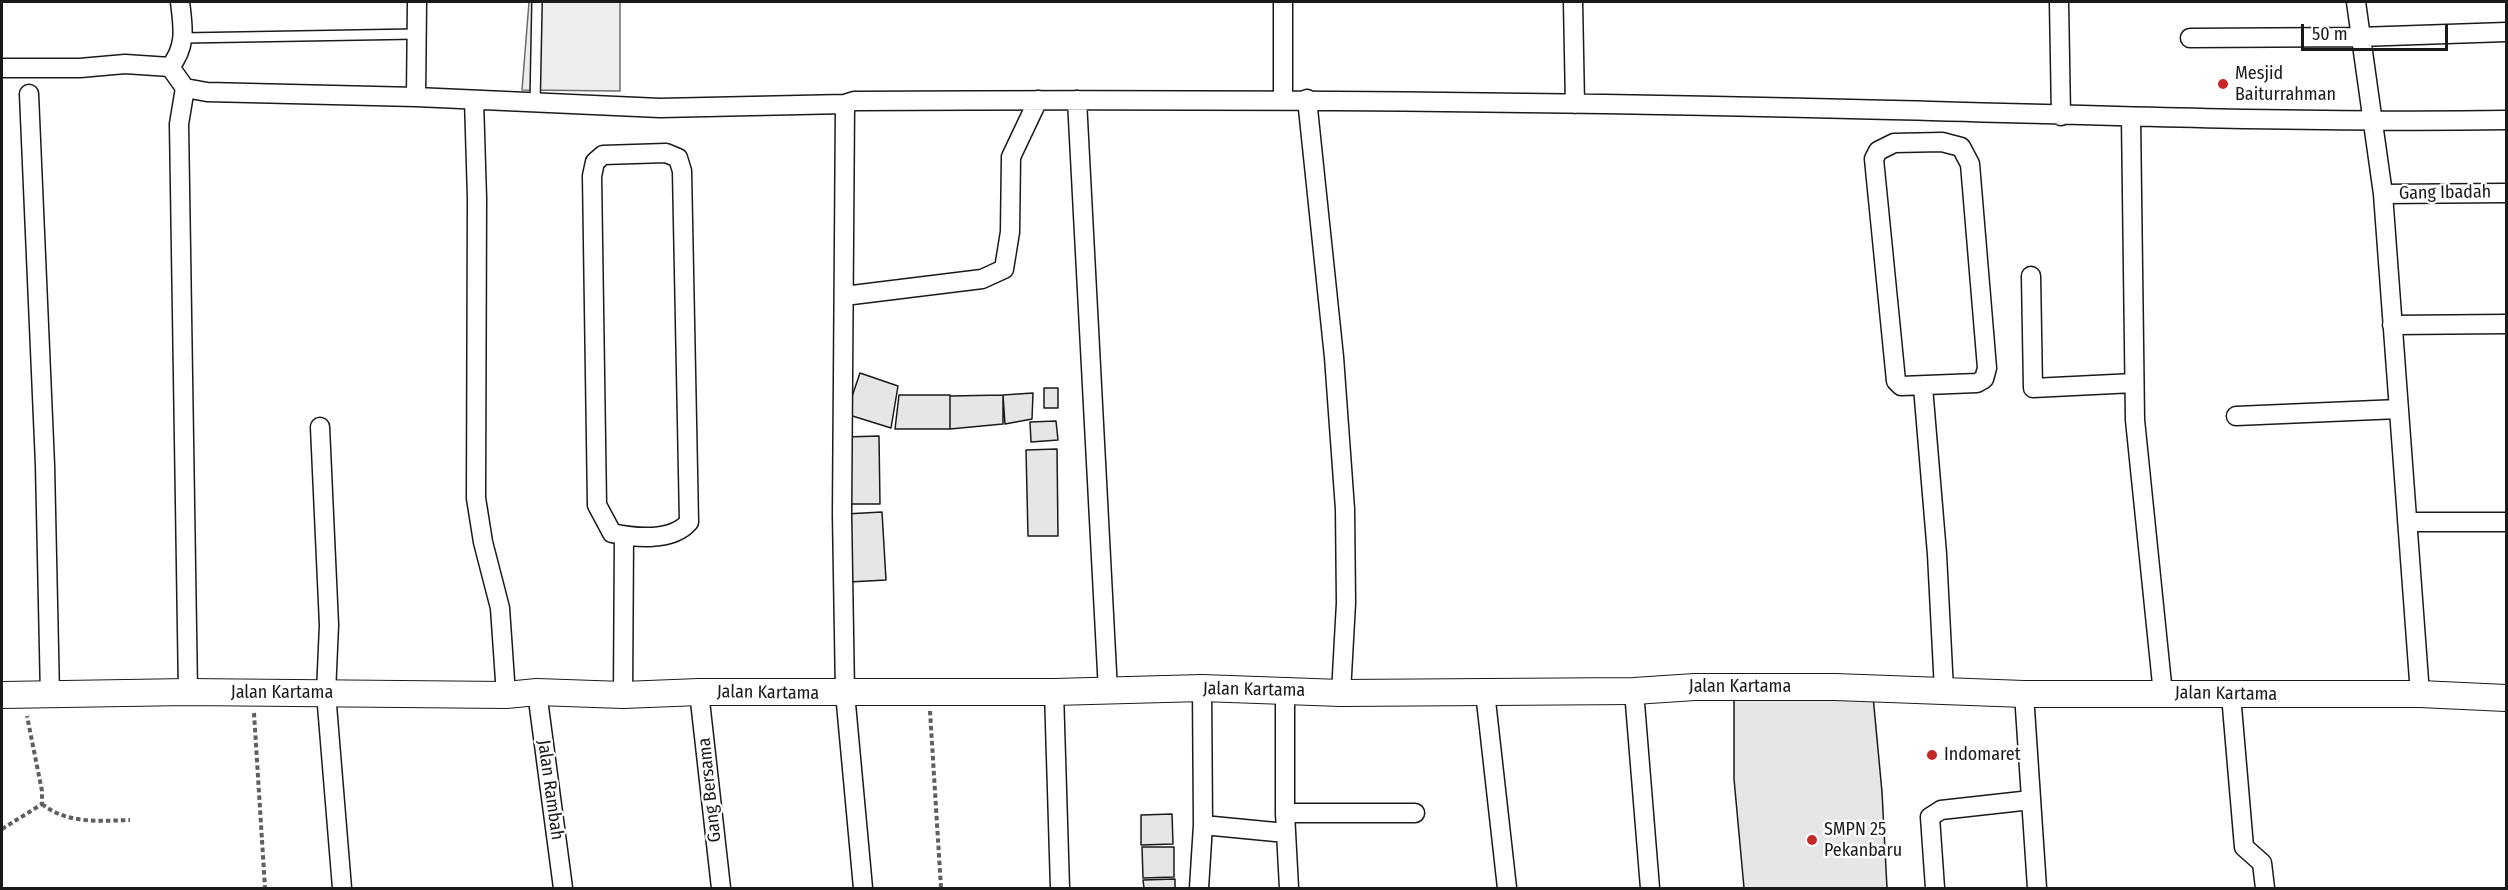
<!DOCTYPE html>
<html>
<head>
<meta charset="utf-8">
<style>
  body { margin:0 }
  #map { position:relative; width:2508px; height:890px; overflow:hidden; background:#fff; font-family:"Fira Sans Condensed",sans-serif }
  canvas { display:block }
  .frame { position:absolute; inset:0; border:3px solid #1a1a1a; pointer-events:none }
  .scale { position:absolute; left:2301px; top:24px; width:147px; height:27px; box-sizing:border-box; border:3px solid #1a1a1a; border-top:0; padding-left:8px; font-size:18px; line-height:21px; white-space:nowrap; color:#1a1a1a; -webkit-text-stroke:4px #fff; paint-order:stroke }
</style>
</head>
<body>
<div id="map">
<canvas width="2508" height="890"></canvas>
<div class="frame"></div>
<div class="scale">50 m</div>
</div>
<script>
const context = document.querySelector('canvas').getContext('2d');
context.lineJoin = 'round';
function fillPath(path, color) {
  context.fillStyle = color;
  context.fill(path, 'evenodd');
}
function strokePath(path, color, width, dash) {
  context.strokeStyle = color;
  context.lineWidth = width;
  context.lineCap = dash ? 'butt' : 'round';
  context.setLineDash(dash || []);
  context.stroke(path);
}
function write(font, color, halo, rows, align = 'center') {
  context.font = font + ' "Fira Sans Condensed",sans-serif';
  context.lineWidth = 4.5;
  context.setLineDash([]);
  context.textBaseline = 'middle';
  context.strokeStyle = halo;
  context.fillStyle = color;
  for (const [text, x, y, turn = 0] of rows) {
    context.save();
    context.translate(x, y);
    context.rotate((+turn || 0) * Math.PI / 180);
    context.textAlign = isNaN(turn) ? turn : align;
    if (halo) context.strokeText(text, 0, 0);
    context.fillText(text, 0, 0);
    context.restore();
  }
}
const built = new Path2D(`
  M529,2H620V91L522,90Z`);
fillPath(built, '#ededed');
strokePath(built, '#6a6a6a', 1.5);
const building = new Path2D(`
  M860,373L898,386L891,428L846,414Z
  M1044,388H1058V408H1044Z
  M1033,393L1032,419L1005,424L1003,395Z
  M899,395H950V429H895Z
  M1003,395V424L950,429V396Z
  M1056,421L1058,440L1031,442L1030,422Z
  M879,436L880,504H845L844,437Z
  M1057,449L1058,536H1028L1026,450Z
  M882,512L886,580L849,582L845,514Z
  M1873,696L1882,792L1887,888H1744L1734,779V698Z
  M1172,814L1173,844L1141,845V815Z
  M1142,847H1174V877L1143,878Z
  M1175,879V888H1144L1143,880Z`);
fillPath(building, '#e6e6e6');
strokePath(building, '#1a1a1a', 1.5);
const lane = new Path2D(`
  M184,38L416,34
  M535,103L537,2`);
const street = new Path2D(`
  M1573,2L1575,104
  M2059,2L2061,116
  M2356,2L2383,194L2420,694
  M2190,38L2359,37L2506,32
  M170,67C187,46 183,27 180,2
  M2,68H80L125,64L170,67L185,88
  M29,94L45,465L50,695
  M416,97L417,2
  M1307,99L1334,357L1345,509L1346,603L1341,693
  M474,100L477,198L476,498L483,542L500,608L506,695
  M1077,100L1108,691
  M1283,100V2
  M845,104L842,514L845,693L863,888
  M2131,118L2135,420L2163,694
  M1942,142L1961,147L1970,164L1987,368L1984,379L1977,383L1901,386L1896,381L1874,159L1878,151L1894,143Z
  M666,153L678,158L682,171L689,522C672,542 635,538 612,533L597,505L592,176L595,162L603,155Z
  M2383,194L2506,193
  M2031,276L2033,388L2134,383
  M844,296L982,279L1004,269L1010,232L1011,157L1038,100
  M2392,325L2506,324
  M1923,387L1937,554L1944,690
  M2236,416L2399,409
  M320,427L329,625L326,693L342,888
  M2407,522H2506
  M1202,688L1203,825
  M1285,690V813L1289,888
  M1634,691L1650,888
  M188,692L179,124L185,88L207,92L416,97L660,108L845,104L854,101C1200,99 1546,101 1892,110C2097,115 2301,123 2506,120
  M537,692L563,888
  M699,692L721,888
  M1054,692L1060,888
  M1485,692L1507,888
  M2024,694L2037,888
  M623,695L624,536
  M2231,695L2244,847L2262,863L2265,888
  M1285,813H1415
  M1199,888L1203,825L1286,833
  M1935,888L1930,817L1941,810L2031,800`);
const secondary = new Path2D(`
  M2,695L188,692L506,695L537,692L623,695L699,692H1054L1202,688L1341,693L1634,691L1695,687H1835L2024,694H2420L2506,698`);
strokePath(lane, '#1a1a1a', 12);
strokePath(street, '#1a1a1a', 21);
strokePath(secondary, '#1a1a1a', 28);
strokePath(new Path2D(`
  M930,711L941,888
  M254,713L265,888
  M42,804C67,824 98,821 130,820
  M2,829L42,804V791L27,716`), '#5f5f5f', 4, [4.5, 3]);
strokePath(lane, '#fff', 9);
strokePath(street, '#fff', 18);
strokePath(secondary, '#fff', 26);
for (const [x, y, r, color] of [
  [2223,84,6,"#c62828"],
  [1932,755,6,"#c62828"],
  [1812,840,6,"#c62828"]
]) {
  const dot = new Path2D();
  dot.arc(x, y, r, 0, 2 * Math.PI);
  context.fillStyle = color;
  context.fill(dot);
  strokePath(dot, '#fff', 2);
}
write('18px', '#1a1a1a', '#fff', [
  ["Mesjid",2235,74],
  ["Baiturrahman",2235,95],
  ["Indomaret",1944,755],
  ["SMPN 25",1824,830],
  ["Pekanbaru",1824,851]
], 'left');
write('18px', '#1a1a1a', '#fff', [
  ["Gang Ibadah",2445,193,-1],
  ["Jalan Kartama",1740,687],
  ["Jalan Kartama",1254,690,1],
  ["Jalan Kartama",282,693],
  ["Jalan Kartama",768,693,1],
  ["Jalan Kartama",2226,694,1],
  ["Jalan Rambah",550,790,82],
  ["Gang Bersama",710,790,-96]
]);
</script>
</body>
</html>
